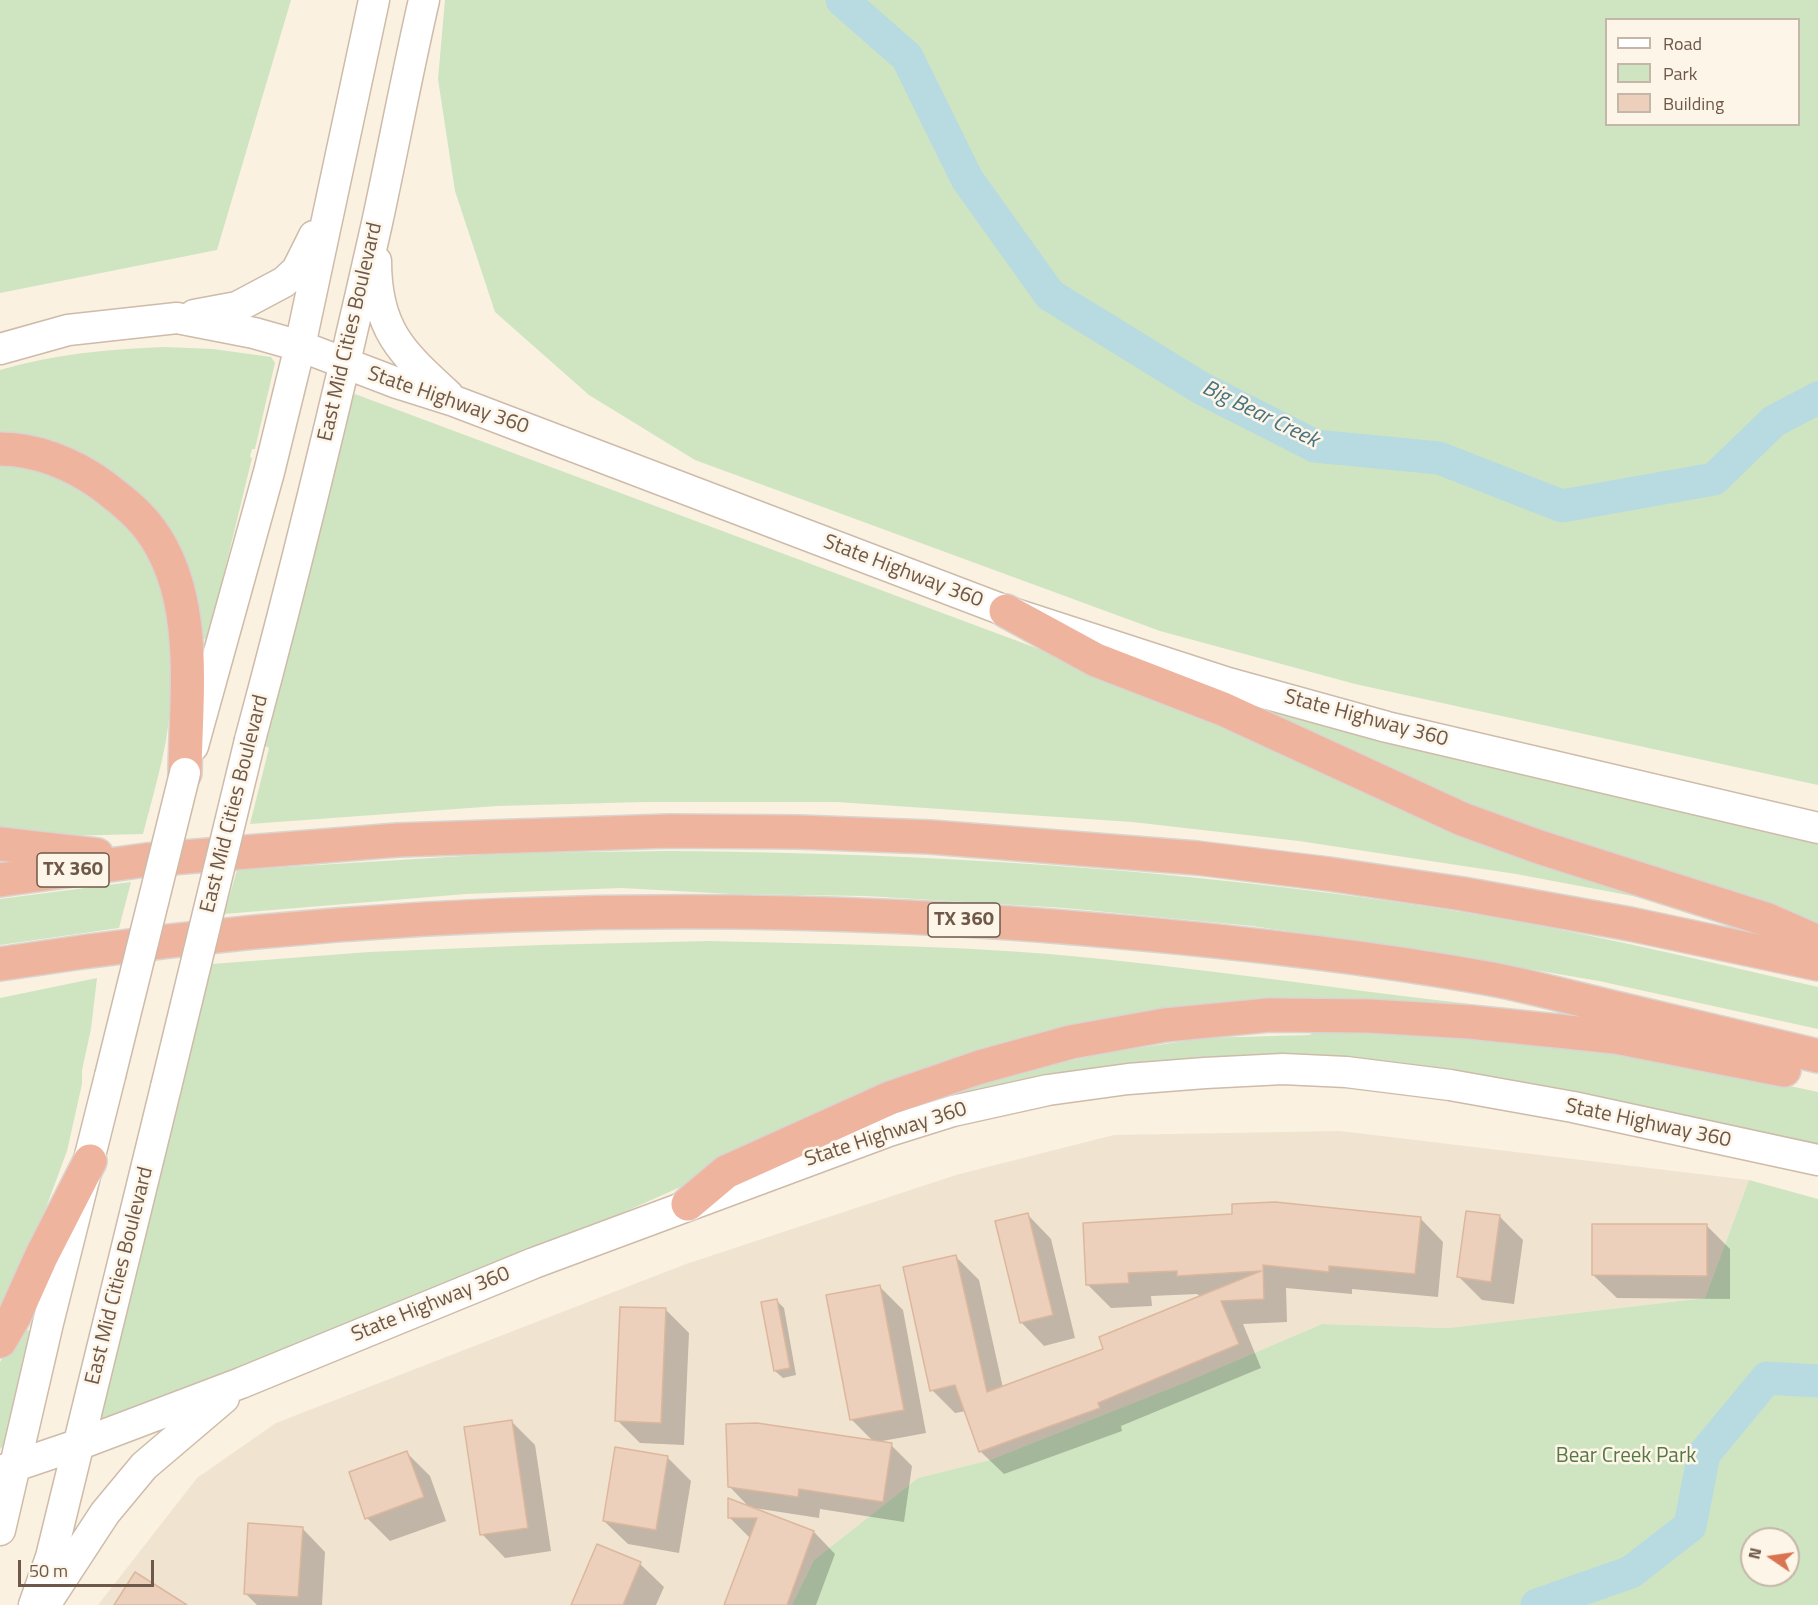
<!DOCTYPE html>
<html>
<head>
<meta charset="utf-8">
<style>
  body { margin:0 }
  #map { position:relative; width:1818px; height:1605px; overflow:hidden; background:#faf1e1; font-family:"Titillium Web",sans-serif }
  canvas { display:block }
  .legend { position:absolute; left:1605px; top:18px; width:195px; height:108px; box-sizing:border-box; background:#fdf5e7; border:2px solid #c4b6a8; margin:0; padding:8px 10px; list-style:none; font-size:18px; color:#6e584a }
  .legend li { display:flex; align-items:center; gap:12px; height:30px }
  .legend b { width:30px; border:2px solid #c4b6a8 }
  .north { position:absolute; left:1740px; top:1527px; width:60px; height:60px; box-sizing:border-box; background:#fdf5e7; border:2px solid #c4b6a8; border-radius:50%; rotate:283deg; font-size:16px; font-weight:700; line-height:24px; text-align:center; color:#6e584a }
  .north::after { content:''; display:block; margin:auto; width:21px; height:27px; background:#da7350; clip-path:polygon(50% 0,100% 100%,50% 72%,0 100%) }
  .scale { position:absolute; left:18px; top:1560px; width:136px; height:27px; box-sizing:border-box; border:3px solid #6e584a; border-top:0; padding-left:8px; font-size:18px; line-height:21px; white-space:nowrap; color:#6e584a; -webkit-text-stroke:4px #fdf5e7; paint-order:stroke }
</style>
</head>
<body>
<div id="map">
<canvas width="1818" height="1605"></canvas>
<ul class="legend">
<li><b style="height:8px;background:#fff"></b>Road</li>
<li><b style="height:16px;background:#cfe5c1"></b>Park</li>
<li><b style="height:16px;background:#ecd0bb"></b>Building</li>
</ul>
<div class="north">N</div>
<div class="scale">50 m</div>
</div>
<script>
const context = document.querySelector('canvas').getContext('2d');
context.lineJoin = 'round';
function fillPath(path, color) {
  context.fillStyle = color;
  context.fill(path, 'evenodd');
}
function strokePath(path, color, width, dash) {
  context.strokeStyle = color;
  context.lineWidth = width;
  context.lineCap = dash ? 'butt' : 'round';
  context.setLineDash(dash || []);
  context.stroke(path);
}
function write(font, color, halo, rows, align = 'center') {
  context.font = font + ' "Titillium Web",sans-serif';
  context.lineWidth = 5;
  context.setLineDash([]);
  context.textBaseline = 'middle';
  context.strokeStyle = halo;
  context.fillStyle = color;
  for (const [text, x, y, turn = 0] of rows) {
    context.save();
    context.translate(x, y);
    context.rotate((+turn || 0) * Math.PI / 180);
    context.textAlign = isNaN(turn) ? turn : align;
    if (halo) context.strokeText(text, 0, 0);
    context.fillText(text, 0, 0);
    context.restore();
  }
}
fillPath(new Path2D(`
  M1340,1131L1749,1180L1705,1298L1448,1328L1322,1324L1186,1382L990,1460L918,1478L814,1560L792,1605H98L197,1478L276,1423L686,1264L956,1175L1114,1135Z`), '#f0e3d0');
fillPath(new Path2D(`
  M0,0H291L217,250L0,293Z
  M445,0H1818V785L1355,684L1160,631L695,460L589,395L495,312L455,191L438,79ZM1606,20H1798V124H1606Z
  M164,347L213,349L271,357L275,363L255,449H252L250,457L252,458L208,640L197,637L155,522L0,440V370C54,354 109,349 164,347Z
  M355,394L1055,655L1639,887L1638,897L1516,874L1299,841L1132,822L837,802H644L497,806L250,824L269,748L262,744L346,398Z
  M0,461C7,462 16,461 23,462C45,467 78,484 96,497C177,555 181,651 166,741C160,772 151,803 143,834L23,837L0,834Z
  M1267,706L1818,841V923L1504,826L1265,717Z
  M671,851C927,853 1183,869 1436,908C1565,927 1691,958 1818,987V1029L1599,981L1418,950L1252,926L1065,908L866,896L731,894L621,888L466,894L224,914L237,870L513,853Z
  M131,882L119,928L0,945V899Z
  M708,941C822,944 936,945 1049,954C1190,966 1329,988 1470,1004L1469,1014L1167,1017L685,1185L530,1254L138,1407L104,1419L99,1418L212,964L369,952L541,945Z
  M97,978L91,1029L82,1070V1084L67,1151L20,1278L0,1319V998Z
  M1325,1027L1607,1047L1818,1092V1149L1303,1059L897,1116L896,1112L975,1085L1047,1065L1119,1051L1204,1038L1309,1035Z
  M1749,1180L1818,1199V1605H792L814,1560L918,1478L990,1460L1186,1382L1322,1324L1448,1328L1705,1298ZM1752,1539H1788V1575H1752Z
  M19,1328L37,1333L8,1441L0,1449V1362Z`), '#cfe5c1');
fillPath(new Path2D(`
  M1028,1215L1051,1239L1075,1338L1044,1346L1021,1322Z
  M1499,1216L1523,1240L1514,1304L1482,1300L1459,1277Z
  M1420,1218L1443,1242L1438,1297L1352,1289V1294L1286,1288L1287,1322L1243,1324L1261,1368L1121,1426L1122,1431L1004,1474L980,1451L966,1411L955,1413L932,1390L956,1257L979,1280L1003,1388L1105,1350L1201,1297L1197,1294L1151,1296L1152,1306L1111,1308L1088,1285L1084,1224Z
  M1707,1226L1730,1249V1299L1617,1298L1593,1275Z
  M879,1286L903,1310L926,1433L877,1442L891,1445L912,1466L904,1522L820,1509L819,1518L754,1508L814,1532L835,1554L816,1605H726L750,1538L730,1518L751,1509L729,1486L874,1442L851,1419Z
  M776,1300L784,1308L796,1375L783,1378L775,1371Z
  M666,1310L689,1333L684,1445L640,1443L617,1420Z
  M511,1421L535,1445L551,1551L505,1558L482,1534Z
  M407,1453L430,1476L446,1521L390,1541L367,1518Z
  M668,1458L691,1481L679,1553L628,1544L604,1521Z
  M302,1528L325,1552L322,1605H257L245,1593Z
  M640,1564L664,1587L656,1605H573Z`), '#0003');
strokePath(new Path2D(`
  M842,0L907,57L967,179L1050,295L1201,388L1315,446L1439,458L1562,506L1714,479L1774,421L1818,398
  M1537,1605L1631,1572L1690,1526L1704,1454L1767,1378L1818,1381`), '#b8dae1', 33);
const building = new Path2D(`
  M1275,1202L1421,1217L1415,1274L1329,1266V1272L1263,1265L1264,1299L1221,1301L1239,1344L1098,1403L1100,1408L979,1452L955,1385L930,1391L903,1267L956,1255L987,1392L1103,1349L1099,1337L1261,1271L1177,1276V1271L1128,1273L1129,1283L1086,1285L1083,1223L1232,1214V1204Z
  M1466,1211L1500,1215L1491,1282L1457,1277Z
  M1028,1213L1053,1315L1020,1323L995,1221Z
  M1592,1224H1707V1276L1592,1275Z
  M880,1285L904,1410L850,1420L826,1295Z
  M777,1299L790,1368L774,1371L761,1302Z
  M620,1307L666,1308L661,1423L615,1421Z
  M512,1420L528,1528L480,1535L464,1427Z
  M757,1423L892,1443L883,1502L799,1489L798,1497L728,1487L726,1424Z
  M615,1447L668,1456L656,1530L603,1521Z
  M407,1451L424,1497L365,1519L349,1472Z
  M728,1498L814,1531L787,1605H724L757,1518H728Z
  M248,1523L303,1527L298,1597L244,1594Z
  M597,1544L641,1562L623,1605H571Z
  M135,1572L187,1605H114Z`);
fillPath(building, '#ecd0bb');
strokePath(building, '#ddb79d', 1.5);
const secondary = new Path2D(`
  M376,261C376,329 401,352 448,395
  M194,315L237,307L284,282L297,270L314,236
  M0,349L68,330L177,318L254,333L300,346L397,383L454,401L1006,611L1228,683L1387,727L1818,828
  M250,740C296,569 338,396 377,223C393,149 407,74 424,0
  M193,746L269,472L300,346L374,0
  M0,1471L80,1444L241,1383L534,1263L889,1131L953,1111L1048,1090L1128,1079L1205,1073L1283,1069L1346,1072L1450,1085L1573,1107L1818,1160
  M0,1530L48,1323L110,1076
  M50,1597L105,1513L144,1466L224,1398
  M34,1605L51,1557L166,1087`);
const highway = new Path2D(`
  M0,449C36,449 73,464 102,485C119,498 136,511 149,528C200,595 186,693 185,773
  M1006,611L1096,660L1223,709L1462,819L1539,847L1768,920L1818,942
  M0,844L97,855
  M0,880L146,860L398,840L669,831L798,832L930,837L1197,858L1329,874L1463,894L1630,924L1818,964
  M0,964C367,907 741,898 1111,931C1237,942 1362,956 1486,978C1525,985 1564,996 1603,1005C1674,1022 1746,1039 1818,1056
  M688,1204L726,1172L890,1098L980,1067L1071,1042L1165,1025L1269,1015L1369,1016L1470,1022L1616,1037L1784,1070
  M0,1341L15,1315L41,1257L90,1161`);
strokePath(secondary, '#cebbaa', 33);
strokePath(highway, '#d9d4d0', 36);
strokePath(secondary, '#fff', 30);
strokePath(highway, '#efb49d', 33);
const secondaryBridge = new Path2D(`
  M110,1076L185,773
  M166,1087L250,740`);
strokePath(secondaryBridge, '#cebbaa', 33, []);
strokePath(secondaryBridge, '#fff', 30);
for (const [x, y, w] of [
  [73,870,72],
  [964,920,72]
]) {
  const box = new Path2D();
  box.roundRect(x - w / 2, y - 17, w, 34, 4.5);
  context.fillStyle = '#fdf5e7';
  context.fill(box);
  strokePath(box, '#6e584a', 1.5);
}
write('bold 20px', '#6e584a', null, [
  ["TX 360",73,870],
  ["TX 360",964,920]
]);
write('21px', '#6e584a', '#fdf5e7', [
  ["East Mid Cities Boulevard",351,332,-77],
  ["State Highway 360",448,401,19],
  ["State Highway 360",903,572,21],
  ["State Highway 360",1366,719,15],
  ["East Mid Cities Boulevard",235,804,-76],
  ["State Highway 360",1648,1124,12],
  ["State Highway 360",886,1135,-18],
  ["East Mid Cities Boulevard",120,1276,-76],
  ["State Highway 360",431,1305,-22]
]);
write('21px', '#547946', '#fdf5e7', [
  ["Bear Creek Park",1626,1457]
]);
write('italic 22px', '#477480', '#fdf5e7', [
  ["Big Bear Creek",1260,415,26]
]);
</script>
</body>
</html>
